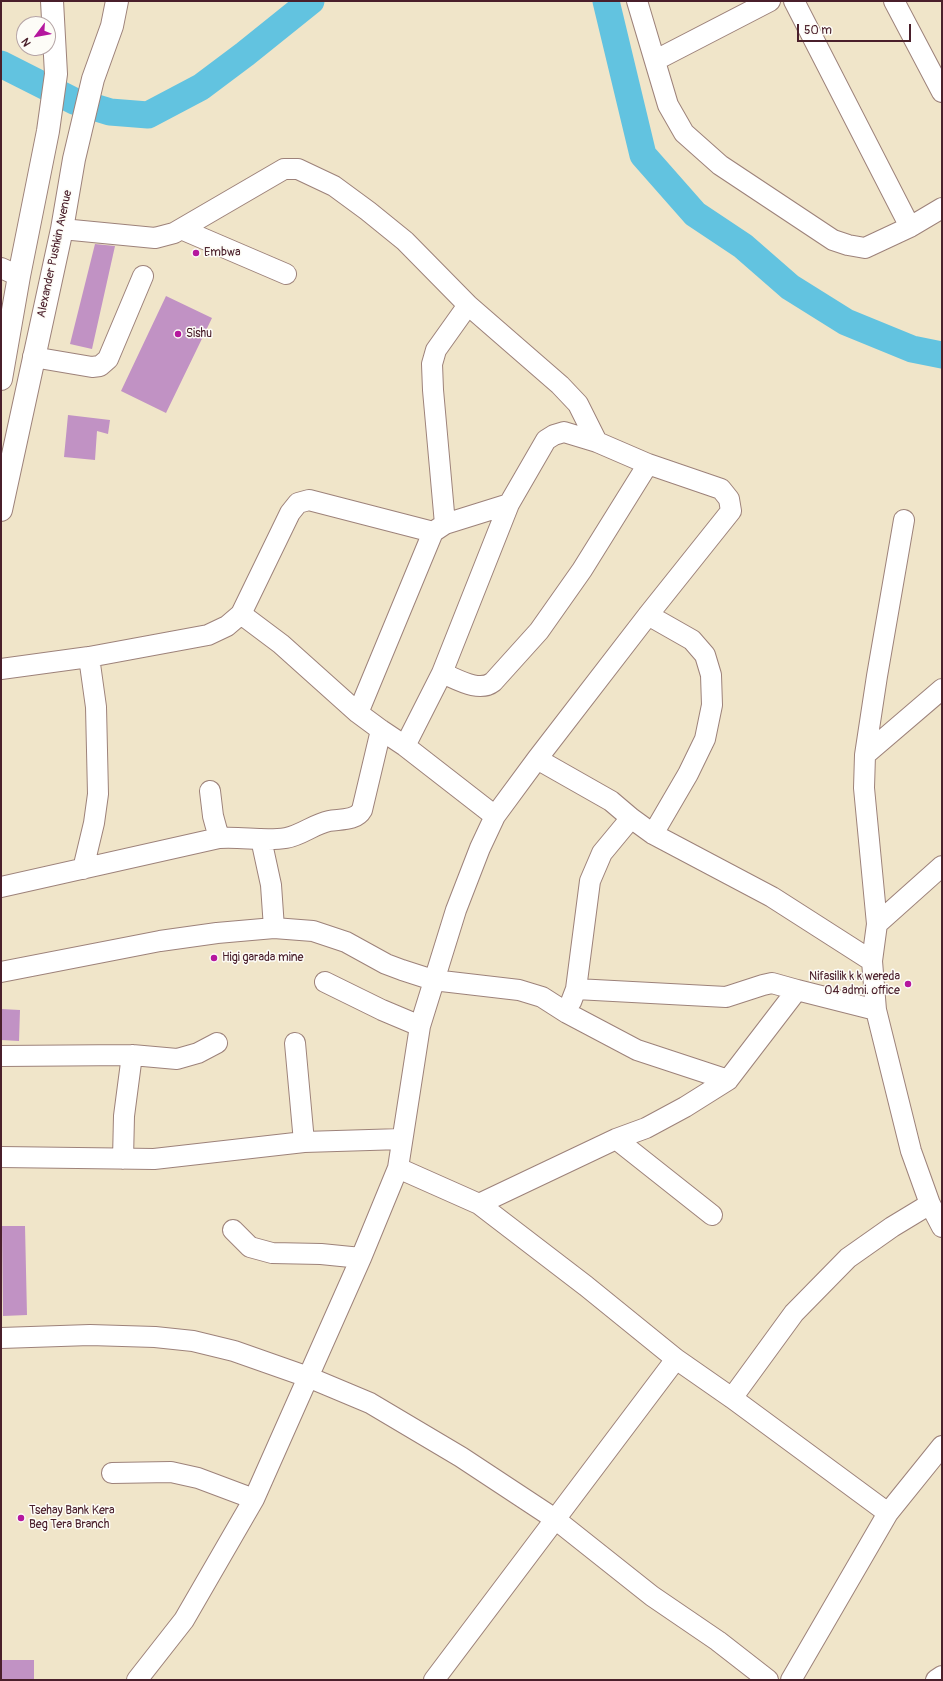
<!DOCTYPE html>
<html>
<head>
<meta charset="utf-8">
<style>
  body { margin:0 }
  #map { position:relative; width:943px; height:1681px; overflow:hidden; background:#f0e5c9; font-family:Pangolin,sans-serif }
  canvas { display:block }
  .frame { position:absolute; inset:0; border:2px solid #4a1f2b; pointer-events:none }
  .north { position:absolute; left:16px; top:16px; width:40px; height:40px; box-sizing:border-box; background:#fdfcf7; border:1px solid #b5a4a5; border-radius:50%; rotate:238deg; font-size:11px; font-weight:700; line-height:16px; text-align:center; color:#4a1f2b }
  .north::after { content:''; display:block; margin:auto; width:14px; height:18px; background:#b5179e; clip-path:polygon(50% 0,100% 100%,50% 72%,0 100%) }
  .scale { position:absolute; left:797px; top:24px; width:114px; height:18px; box-sizing:border-box; border:2px solid #4a1f2b; border-top:0; padding-left:5px; font-size:12px; line-height:14px; white-space:nowrap; color:#4a1f2b; -webkit-text-stroke:3px #fdfcf7; paint-order:stroke }
</style>
</head>
<body>
<div id="map">
<canvas width="943" height="1681"></canvas>
<div class="frame"></div>
<div class="north">N</div>
<div class="scale">50 m</div>
</div>
<script>
const context = document.querySelector('canvas').getContext('2d');
context.lineJoin = 'round';
function strokePath(path, color, width, dash) {
  context.strokeStyle = color;
  context.lineWidth = width;
  context.lineCap = dash ? 'butt' : 'round';
  context.setLineDash(dash || []);
  context.stroke(path);
}
function fillPath(path, color) {
  context.fillStyle = color;
  context.fill(path, 'evenodd');
}
function write(font, color, halo, rows, align = 'center') {
  context.font = font + ' Pangolin,sans-serif';
  context.lineWidth = 3;
  context.setLineDash([]);
  context.textBaseline = 'middle';
  context.strokeStyle = halo;
  context.fillStyle = color;
  for (const [text, x, y, turn = 0] of rows) {
    context.save();
    context.translate(x, y);
    context.rotate((+turn || 0) * Math.PI / 180);
    context.textAlign = isNaN(turn) ? turn : align;
    if (halo) context.strokeText(text, 0, 0);
    context.fillText(text, 0, 0);
    context.restore();
  }
}
strokePath(new Path2D(`
  M606,1L643,155L695,214L743,246L790,287L846,322L912,349L942,355
  M1,64L74,101L110,112L148,115L201,87L245,54L311,1`), '#62c3e0', 27);
fillPath(new Path2D(`
  M95,244L115,246L92,349L70,344Z
  M166,296L212,318L166,413L121,391Z
  M68,415L110,420L108,434L97,431L95,460L64,457Z
  M1,1009L20,1010L19,1041L1,1040Z
  M2,1226H25L27,1315L3,1316Z
  M1,1660H34V1680H1Z`), '#c192c4');
const minor = new Path2D(`
  M637,1L668,105L684,133L720,165L833,240L848,245L865,248L910,227L942,208
  M794,1L910,227
  M894,1L942,92
  M656,60L770,1
  M62,229L155,238L174,233L284,169H298L334,186L368,211L405,241L468,305L560,385L578,404L597,442
  M181,229L286,274
  M1,268L19,276
  M33,357L92,367L100,366L108,359L143,276
  M648,464L721,489L729,499L731,511L648,615L537,759L495,816L480,848L456,910L420,1026L398,1168L479,1204L586,1286L676,1359L732,1398L888,1513
  M904,520L877,676L865,755L864,788L877,924L872,961L876,1010L911,1151L930,1204L942,1227
  M445,524L433,390L432,364L436,350L468,305
  M241,614L290,513L298,503L309,500L433,532
  M648,615L692,640L705,655L711,675L712,705L705,739L688,774L653,834
  M1,669L89,657L208,635L227,626L241,614L281,644L358,713L381,730L405,746L495,816
  M358,713L433,532L445,524L509,504
  M405,746L442,673L509,504L546,440L554,435L564,432L597,442L648,464L582,570L539,631L493,682C479,693 457,679 442,673
  M865,755L942,689
  M537,759L611,801L631,818L653,834L772,897L872,961
  M210,791L213,816L219,838
  M261,839L271,885L274,928
  M83,869L94,823L98,794L96,707L89,657
  M1,887L219,838C241,836 264,842 286,838C302,835 314,824 329,821C340,819 356,821 362,810L381,730
  M877,924L942,866
  M1,972L160,941L217,933L274,928L313,931L346,942L386,964L402,970L433,980L519,990L542,997L567,1013L637,1050L728,1080
  M325,982L382,1010L420,1026
  M576,989L726,997L763,985L772,983L797,990
  M571,1002L576,989L590,881L602,853L631,818
  M295,1043L304,1142
  M1,1056L132,1055L177,1059L198,1053L217,1043
  M616,1139L712,1215
  M1,1157L154,1159L304,1142L402,1139
  M123,1159L124,1116L132,1055
  M479,1204L616,1139L646,1128L685,1107L728,1080L797,990L876,1010
  M233,1230L250,1247L272,1253L321,1254L361,1258
  M1,1338L90,1335L155,1337L193,1341L234,1351L308,1377L370,1403L461,1457L555,1519L652,1596L718,1641L768,1680
  M732,1398L794,1313L848,1258L892,1227L930,1204
  M112,1473L171,1472L198,1478L254,1499
  M137,1680L184,1620L254,1499L361,1258L398,1168
  M434,1680L676,1359
  M791,1680L888,1513L942,1446
  M936,1680L942,1676`);
const major = new Path2D(`
  M1,379L19,276L48,131L56,74L52,1
  M1,510L62,229L74,159L93,79L112,26L117,1`);
strokePath(minor, '#9d827a', 22);
strokePath(major, '#9d827a', 24);
strokePath(minor, '#fff', 20);
strokePath(major, '#fff', 22);
for (const [x, y, r, color] of [
  [196,253,4,"#b5179e"],
  [178,334,4,"#b5179e"],
  [214,958,4,"#b5179e"],
  [908,984,4,"#b5179e"],
  [21,1518,4,"#b5179e"]
]) {
  const dot = new Path2D();
  dot.arc(x, y, r, 0, 2 * Math.PI);
  context.fillStyle = color;
  context.fill(dot);
  strokePath(dot, '#fdfcf7', 1.5);
}
write('12px', '#4a1f2b', '#fdfcf7', [
  ["Embwa",204,253],
  ["Sishu",186,334],
  ["Higi garada mine",222,958],
  ["Nifasilik k k wereda",900,977,"right"],
  ["04 admi. office",900,991,"right"],
  ["Tsehay Bank Kera",29,1511],
  ["Beg Tera Branch",29,1525]
], 'left');
write('12px', '#4a1f2b', '#fdfcf7', [
  ["Alexander Pushkin Avenue",55,254,-78]
]);
</script>
</body>
</html>
